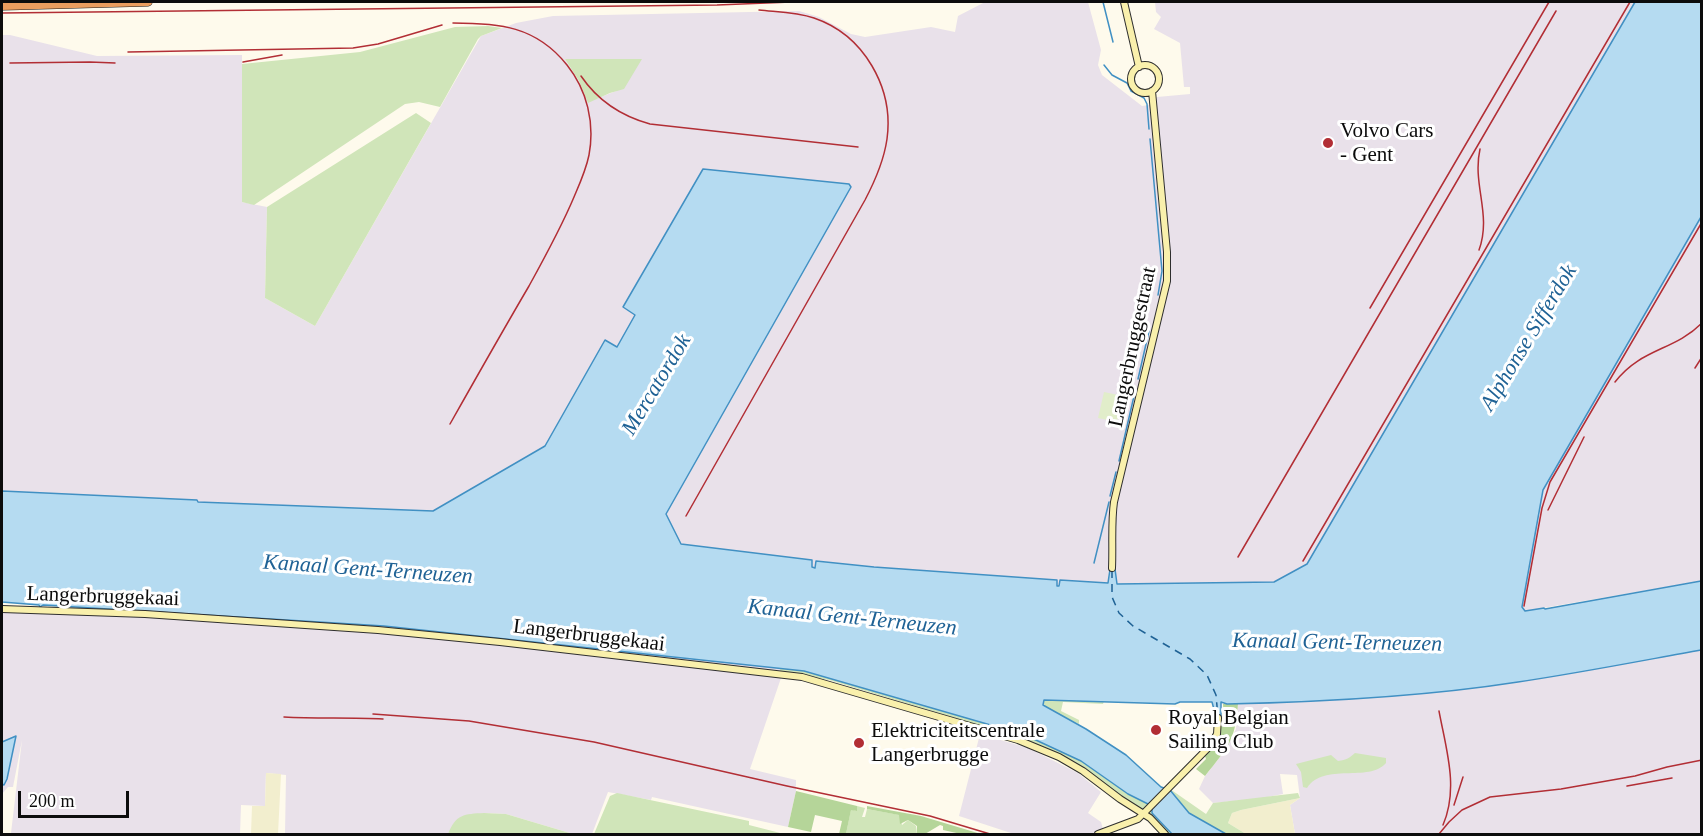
<!DOCTYPE html>
<html>
<head>
<meta charset="utf-8">
<style>
  body { margin:0 }
  #map { position:relative; width:1703px; height:836px; overflow:hidden; background:#fefaec; font-family:Georgia,serif }
  canvas { display:block }
  .frame { position:absolute; inset:0; border:3px solid #0c0c0c; pointer-events:none }
  .scale { position:absolute; left:18px; top:791px; width:111px; height:27px; box-sizing:border-box; border:3px solid #0c0c0c; border-top:0; padding-left:8px; font-size:18px; line-height:21px; white-space:nowrap; color:#0c0c0c; -webkit-text-stroke:4px #fff; paint-order:stroke }
</style>
</head>
<body>
<div id="map">
<canvas width="1703" height="836"></canvas>
<div class="frame"></div>
<div class="scale">200 m</div>
</div>
<script>
const context = document.querySelector('canvas').getContext('2d');
context.lineJoin = 'round';
function fillPath(path, color) {
  context.fillStyle = color;
  context.fill(path, 'evenodd');
}
function strokePath(path, color, width, dash) {
  context.strokeStyle = color;
  context.lineWidth = width;
  context.lineCap = dash ? 'butt' : 'round';
  context.setLineDash(dash || []);
  context.stroke(path);
}
function write(font, color, halo, rows, align = 'center') {
  context.font = font + ' Georgia,serif';
  context.lineWidth = 6;
  context.setLineDash([]);
  context.textBaseline = 'middle';
  context.strokeStyle = halo;
  context.fillStyle = color;
  for (const [text, x, y, turn = 0] of rows) {
    context.save();
    context.translate(x, y);
    context.rotate((+turn || 0) * Math.PI / 180);
    context.textAlign = isNaN(turn) ? turn : align;
    if (halo) context.strokeText(text, 0, 0);
    context.fillText(text, 0, 0);
    context.restore();
  }
}
fillPath(new Path2D(`
  M985,2H1088L1101,50L1098,65L1102,75L1142,106L1157,104V97L1190,94V87H1184L1180,43L1154,29L1161,17L1156,12L1155,2H1635L1307,564L1274,582L1117,584L1115,569H1109L1108,584L1060,580V586H1057V580L874,567L817,561L816,568L812,567V560L681,544L666,514L850,187L703,169L623,307L636,315L617,347L605,340L545,446L433,511L197,502V500L2,491V35H10L97,56L242,55V202L267,207L265,298L315,326L481,36L516,23L553,16L799,11L819,17L851,34L865,37L931,27L955,32L958,16ZM565,59L616,91L588,102L579,81Z
  M1701,217V581L1525,611L1522,607L1543,490Z
  M2,612L384,626L780,668L781,678L750,769L796,780V791L788,827L652,797L651,800L608,792L592,834H573L506,814L484,813L450,831L448,834H285L286,775L266,773L265,806L241,805L240,834L11,833L22,740L13,787H8L2,794Z
  M1701,650V834H1295L1290,805L1300,798L1297,775L1280,774L1283,794L1257,799L1213,803L1199,789L1205,776L1224,752L1236,729L1238,704L1270,703L1516,682Z
  M980,734L1028,748L1078,773L1101,792L1088,813L1101,822L1103,829L1094,834H1014L959,816Z`), '#e9e1ea');
fillPath(new Path2D(`
  M266,773L281,774L278,834H251L252,806H265Z
  M1300,798L1290,805L1295,834H1246L1228,823L1232,813L1241,810Z`), '#f2eece');
fillPath(new Path2D(`
  M488,26L502,28L481,36L478,39L440,107L419,102L405,104L254,205L242,202V64L360,52L455,27Z
  M565,59H642L624,89L610,93L588,103L579,81Z
  M416,113L431,123L315,326L265,298L267,207Z
  M780,668L804,671L875,690L1025,735L1081,761L1128,794L1148,804L1152,808V813L1172,834H1169L1151,816L1122,797L1085,769L1072,761L1019,737L829,680L780,671Z
  M1048,699L1104,701L1103,704L1063,702L1061,711L1079,720V724L1048,709L1043,703L1044,700Z
  M1355,753L1386,758V763C1369,783 1324,762 1307,788L1303,787L1301,772L1296,764L1331,755L1338,761C1347,760 1349,758 1355,753Z
  M1170,789L1206,814L1213,803L1298,793L1300,798L1241,810L1232,813L1228,823L1246,834H1226L1189,813Z
  M617,793L749,821V825L784,834H594L610,796Z
  M857,806L865,808L862,817H865L867,809L900,815L902,825L908,820L916,826L917,834H846L851,809L856,811Z
  M484,813L506,814L573,834H448C456,814 464,814 484,813Z`), '#d0e5b9');
fillPath(new Path2D(`
  M1223,704H1238C1235,742 1228,747 1205,776L1196,769L1206,759L1205,756L1219,738L1222,723H1224Z
  M796,791L857,806V811L851,810L846,834H839L842,821L815,815L811,832L788,827Z
  M867,806L921,816L981,834H961L943,830V826L940,825L925,834H917V826L908,820L900,824L899,815L867,809Z`), '#b5d599');
fillPath(new Path2D(`
  M1104,392L1123,396L1117,422L1098,418Z`), '#e1edca');
const water = new Path2D(`
  M1635,2H1701V217L1543,490L1522,607L1525,611L1544,608L1545,609L1701,581V650C1640,661 1579,673 1518,682C1422,697 1324,702 1227,704L1221,702V717H1216L1212,702H1180L1175,704L1044,700L1043,705L1086,729L1126,755L1161,787L1170,790L1189,813L1226,834H1172L1152,813V808L1148,804L1128,794L1081,761L1025,735L804,671L384,626L43,605L40,607L39,605L2,602V491L197,500L198,502L433,511L545,446L605,340L617,347L635,315L623,307L703,169L849,184L851,187L666,514L681,544L812,560V567L815,568L816,561L874,567L1057,580V586H1059L1060,580L1108,583L1110,569H1115L1117,584L1274,582L1307,564Z
  M16,736L7,779L4,785L2,784V742Z`);
fillPath(water, '#b5dbf1');
strokePath(water, '#4190c3', 1.5);
strokePath(new Path2D(`
  M1103,2L1113,42
  M1104,65L1112,75L1127,83L1131,91L1144,98L1147,104L1149,129
  M1150,139L1162,271L1158,295
  M1138,379L1149,331
  M1119,461L1134,396
  M1110,496L1116,472
  M1094,563L1109,502`), '#4190c3', 1.5);
strokePath(new Path2D(`
  M1112,570V597L1119,613L1133,626L1190,659L1207,675L1216,695L1218,717`), '#1f6295', 1.5, [8, 6]);
const secondary = new Path2D(`
  M1124,2L1139,67
  M1131 79a14 14 0 1 1 28 0a14 14 0 1 1-28 0Z
  M1112,568C1113,546 1111,523 1114,502L1167,281V252L1152,91
  M2,609L145,614L378,630L500,642L802,677L1018,740L1059,757L1083,771L1120,799L1150,818L1165,834
  M1098,834L1138,819L1210,746L1217,734L1218,718`);
const highway = new Path2D(`
  M2,6L148,2`);
strokePath(secondary, '#2e2e2e', 8);
strokePath(highway, '#1d1d1d', 9);
strokePath(secondary, '#f9f0ac', 6);
strokePath(highway, '#ea9d5e', 8);
strokePath(new Path2D(`
  M2,13L717,5L791,2
  M128,52L353,48L378,44L442,25
  M243,62L282,55
  M10,63L90,62L115,63
  M581,76C598,101 621,116 650,124L858,147
  M1479,250C1492,214 1472,185 1480,149
  M1370,308L1549,2
  M1695,368L1702,357
  M1615,382C1641,348 1674,351 1702,323
  M450,424C476,378 502,332 529,286C545,257 561,228 574,197C580,183 586,170 589,155C595,123 587,90 567,65C536,26 499,23 453,23
  M1548,510L1584,437
  M686,516L865,200C875,181 884,160 887,139C894,88 864,35 814,18C796,12 777,12 759,10
  M1238,557L1556,11
  M1303,561L1630,2
  M1524,606L1542,508L1550,482L1702,222
  M1439,711C1446,749 1459,788 1443,825
  M373,714L469,721L594,742L787,786L930,816L990,834
  M284,717C317,719 350,717 383,719
  M1627,786L1672,778
  M1454,805L1463,777
  M1439,834L1449,822L1462,810L1490,797L1561,789L1635,776L1667,767L1702,760`), '#b22e35', 1.5);
for (const [x, y, r, color] of [
  [1328,143,6,"#b22e35"],
  [1156,730,6,"#b22e35"],
  [859,743,6,"#b22e35"]
]) {
  const dot = new Path2D();
  dot.arc(x, y, r, 0, 2 * Math.PI);
  context.fillStyle = color;
  context.fill(dot);
  strokePath(dot, '#fff', 2);
}
write('21px', '#0c0c0c', '#fff', [
  ["Volvo Cars",1340,131],
  ["- Gent",1340,155],
  ["Royal Belgian",1168,718],
  ["Sailing Club",1168,742],
  ["Elektriciteitscentrale",871,731],
  ["Langerbrugge",871,755]
], 'left');
write('21px', '#0c0c0c', '#fff', [
  ["Langerbruggestraat",1133,347,-78],
  ["Langerbruggekaai",103,597,2],
  ["Langerbruggekaai",589,636,7]
]);
write('italic 22px', '#1f6295', '#fff', [
  ["Alphonse Sifferdok",1529,338,-59],
  ["Mercatordok",657,385,-59],
  ["Kanaal Gent-Terneuzen",368,570,4],
  ["Kanaal Gent-Terneuzen",852,618,6],
  ["Kanaal Gent-Terneuzen",1337,643,1]
]);
</script>
</body>
</html>
